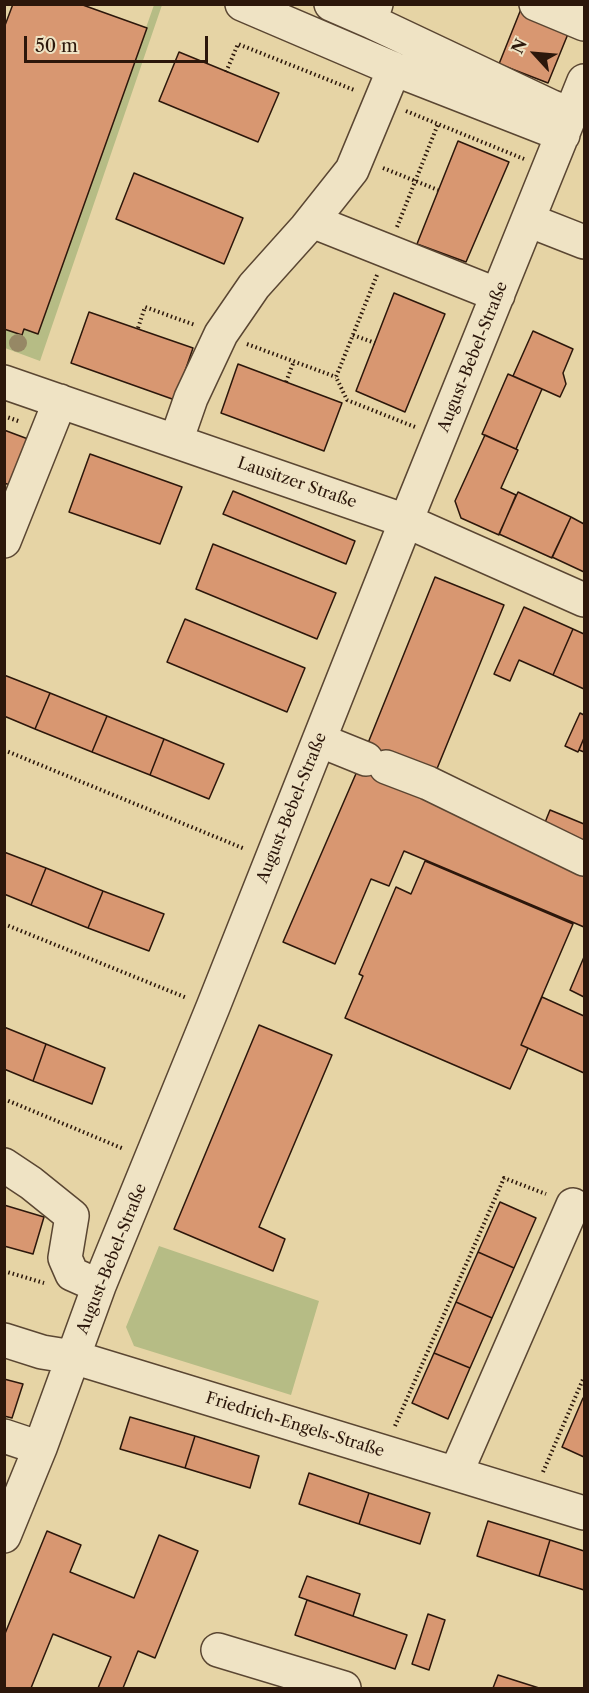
<!DOCTYPE html>
<html>
<head>
<meta charset="utf-8">
<style>
  body { margin:0 }
  #map { position:relative; width:589px; height:1693px; overflow:hidden; background:#e6d4a5; font-family:"Libre Caslon Text",serif }
  canvas { display:block }
  .frame { position:absolute; inset:0; border:6px solid #2c170b; pointer-events:none }
  .north { position:absolute; left:505px; top:24px; width:60px; height:60px; -webkit-text-stroke:4px #efe3c4; paint-order:stroke; rotate:296deg; font-size:16px; font-weight:700; line-height:24px; text-align:center; color:#2c170b }
  .north::after { content:''; display:block; margin:auto; width:21px; height:27px; background:#2c170b; clip-path:polygon(50% 0,100% 100%,50% 72%,0 100%) }
  .scale { position:absolute; left:24px; top:36px; width:184px; height:27px; box-sizing:border-box; border:3px solid #2c170b; border-top:0; padding-left:8px; font-size:18px; line-height:21px; white-space:nowrap; color:#2c170b; -webkit-text-stroke:4px #efe3c4; paint-order:stroke }
</style>
</head>
<body>
<div id="map">
<canvas width="589" height="1693"></canvas>
<div class="frame"></div>
<div class="north">N</div>
<div class="scale">50 m</div>
</div>
<script>
const context = document.querySelector('canvas').getContext('2d');
context.lineJoin = 'round';
function fillPath(path, color) {
  context.fillStyle = color;
  context.fill(path, 'evenodd');
}
function strokePath(path, color, width, dash) {
  context.strokeStyle = color;
  context.lineWidth = width;
  context.lineCap = dash ? 'butt' : 'round';
  context.setLineDash(dash || []);
  context.stroke(path);
}
function write(font, color, halo, rows, align = 'center') {
  context.font = font + ' "Libre Caslon Text",serif';
  context.lineWidth = 4.5;
  context.setLineDash([]);
  context.textBaseline = 'middle';
  context.strokeStyle = halo;
  context.fillStyle = color;
  for (const [text, x, y, turn = 0] of rows) {
    context.save();
    context.translate(x, y);
    context.rotate((+turn || 0) * Math.PI / 180);
    context.textAlign = isNaN(turn) ? turn : align;
    if (halo) context.strokeText(text, 0, 0);
    context.fillText(text, 0, 0);
    context.restore();
  }
}
fillPath(new Path2D(`
  M154,5H162L40,361L5,348L4,329L22,335L24,329L38,334Z
  M159,1246L319,1301L291,1395L134,1346L126,1327Z`), '#b6bc85');
const building = new Path2D(`
  M13,4H80L147,28L38,334L24,329L22,335L4,329V28Z
  M521,9L570,29L548,83L499,64Z
  M179,52L279,93L258,142L159,101Z
  M458,141L509,162L466,262L417,244Z
  M134,173L243,218L224,264L116,219Z
  M394,293L445,314L405,412L356,391Z
  M89,312L193,348L175,400L71,363Z
  M533,331L573,349L563,373L566,384L560,397L513,376Z
  M238,364L342,403L324,451L221,413Z
  M508,374L542,389L516,449L482,434Z
  M4,430L36,442L19,488L4,483Z
  M485,435L518,450L501,488L516,495L499,535L461,518L455,501Z
  M90,454L182,487L160,544L69,512Z
  M233,491L355,541L346,564L223,514Z
  M518,492L571,517L552,558L499,534Z
  M571,517L584,524V572L552,557Z
  M213,544L336,593L317,639L196,589Z
  M435,577L504,605L434,776L381,779L361,771L366,748Z
  M524,607L573,629L553,675L519,660L510,681L494,674Z
  M185,619L305,668L287,712L167,662Z
  M573,629L584,634V689L553,675Z
  M4,675L50,693L35,729L4,716Z
  M50,693L107,716L92,752L35,729Z
  M580,713L584,715V738L578,752L565,746Z
  M107,716L164,739L150,775L92,752Z
  M584,738V752L579,750Z
  M164,739L224,764L209,799L150,775Z
  M358,769L584,872V927L404,851L389,886L371,879L335,964L283,942Z
  M550,810L584,824V854L540,835Z
  M4,852L46,868L31,905L4,894Z
  M425,861L573,924L521,1045L528,1048L510,1089L345,1018L363,976L359,974L396,887L411,894Z
  M46,868L103,891L88,928L31,905Z
  M103,891L164,914L149,951L88,928Z
  M584,957V997L570,990Z
  M542,997L584,1016V1073L521,1045Z
  M259,1025L332,1055L259,1227L285,1239L273,1271L174,1229Z
  M4,1027L46,1044L33,1081L4,1069Z
  M46,1044L105,1068L92,1104L33,1081Z
  M500,1202L536,1218L514,1268L478,1252Z
  M4,1205L44,1217L33,1254L4,1246Z
  M478,1252L514,1268L492,1318L456,1302Z
  M456,1302L492,1318L470,1368L434,1353Z
  M434,1353L470,1368L448,1419L412,1403Z
  M4,1379L23,1384L12,1418L4,1416Z
  M583,1398H584V1457L562,1447Z
  M130,1417L195,1436L185,1468L120,1449Z
  M195,1436L259,1456L250,1488L185,1468Z
  M309,1473L369,1493L359,1524L299,1504Z
  M369,1493L430,1513L420,1544L359,1524Z
  M488,1521L550,1540L539,1576L477,1556Z
  M47,1531L81,1545L70,1572L134,1598L159,1535L198,1551L155,1658L138,1651L123,1688H98L111,1657L53,1634L31,1688H4V1636Z
  M550,1540L584,1551V1590L539,1576Z
  M307,1576L360,1594L353,1616L299,1597Z
  M307,1600L407,1635L395,1669L295,1635Z
  M428,1614L445,1620L429,1670L412,1664Z
  M498,1675L539,1688H493Z`);
fillPath(building, '#d89771');
strokePath(building, '#2c170b', 1.5);
const minor = new Path2D(`
  M242,4L394,69L563,135
  M331,4L370,21
  M376,4L370,21L552,107L571,114
  M536,4L584,24
  M528,220L584,242
  M312,221L498,295
  M4,382L406,521L584,600
  M176,441L191,398L221,334L254,286L306,228L352,170L394,69
  M4,541L60,401
  M319,740L366,759
  M386,767L428,783L584,859
  M4,1165L31,1183L72,1216L65,1258L72,1274L99,1286
  M4,1340L42,1352L73,1357L584,1513
  M4,1436L40,1448
  M456,1473L573,1205
  M4,1536L40,1448L99,1286L213,1007L406,521L584,81
  M218,1650L344,1688`);
strokePath(minor, '#5a4632', 36);
strokePath(new Path2D(`
  M226,72L238,44L354,90
  M406,111L524,159
  M383,168L438,190
  M397,227L438,124
  M377,275L336,377L347,400L415,427
  M138,328L145,307L195,325
  M353,335L375,343
  M247,344L336,377
  M286,382L294,361
  M4,416L21,422
  M4,750L245,849
  M4,924L187,998
  M4,1099L124,1149
  M4,1271L44,1283
  M395,1426L504,1178L546,1194
  M543,1472L584,1377`), '#2c170b', 4, [1.5, 3]);
strokePath(minor, '#efe3c4', 33);
context.fillStyle = '#968865';
for (const [x, y] of [
  [18,343]
]) {
  context.beginPath();
  context.arc(x, y, 9, 0, 2 * Math.PI);
  context.fill();
}
write('16px', '#2c170b', '#efe3c4', [
  ["August-Bebel-Straße",473,357,-68],
  ["Lausitzer Straße",297,483,19],
  ["August-Bebel-Straße",292,808,-68],
  ["August-Bebel-Straße",112,1259,-68],
  ["Friedrich-Engels-Straße",295,1425,17]
]);
</script>
</body>
</html>
